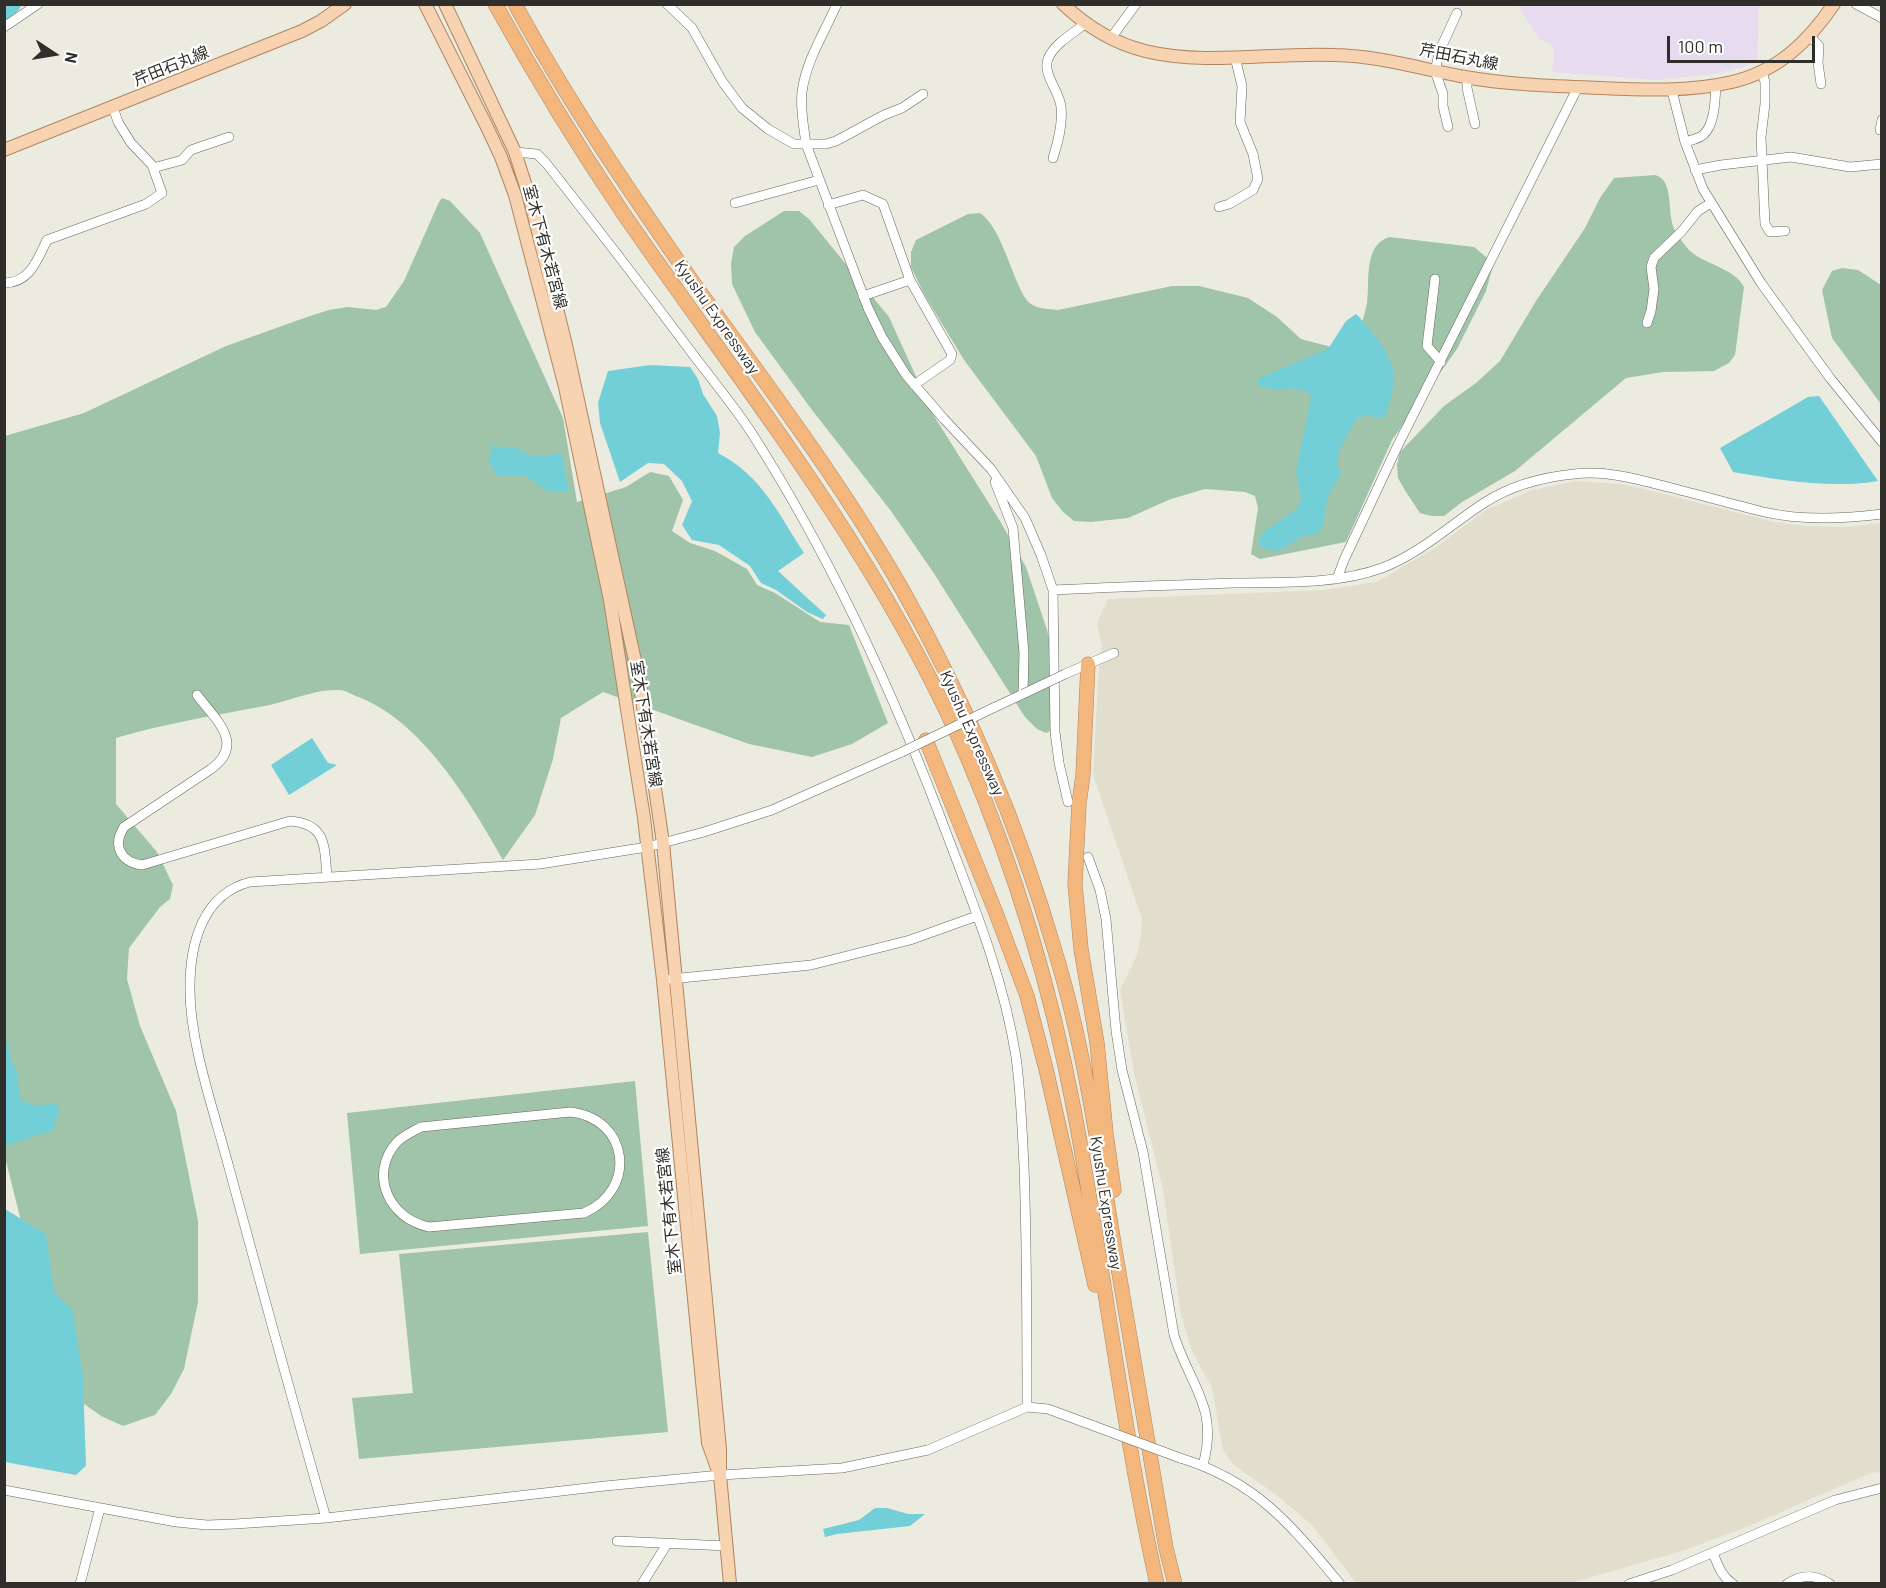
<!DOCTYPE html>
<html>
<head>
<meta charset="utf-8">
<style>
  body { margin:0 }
  #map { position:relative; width:1886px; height:1588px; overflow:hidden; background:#ecebe0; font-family:Barlow,sans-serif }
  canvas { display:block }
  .frame { position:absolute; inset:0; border:6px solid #2f2e2a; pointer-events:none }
  .north { position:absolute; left:24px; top:24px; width:60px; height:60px; -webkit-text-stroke:4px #fff; paint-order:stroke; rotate:102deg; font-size:16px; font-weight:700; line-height:24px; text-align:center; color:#2f2e2a }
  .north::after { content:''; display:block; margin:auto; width:21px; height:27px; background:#2f2e2a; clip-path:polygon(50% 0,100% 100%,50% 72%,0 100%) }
  .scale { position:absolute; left:1667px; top:36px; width:148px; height:27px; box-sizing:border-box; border:3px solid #2f2e2a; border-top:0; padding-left:8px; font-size:18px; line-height:21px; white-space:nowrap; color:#2f2e2a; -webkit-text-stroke:4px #fff; paint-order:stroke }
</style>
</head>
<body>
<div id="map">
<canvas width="1886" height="1588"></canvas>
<div class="frame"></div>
<div class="north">N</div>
<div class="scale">100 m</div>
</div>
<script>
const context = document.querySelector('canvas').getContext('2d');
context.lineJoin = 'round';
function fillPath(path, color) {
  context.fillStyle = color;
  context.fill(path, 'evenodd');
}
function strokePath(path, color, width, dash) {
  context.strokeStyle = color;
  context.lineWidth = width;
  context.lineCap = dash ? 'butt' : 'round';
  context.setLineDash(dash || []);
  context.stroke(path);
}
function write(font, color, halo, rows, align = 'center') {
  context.font = font + ' Barlow,"Noto Sans JP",sans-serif';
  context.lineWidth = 4.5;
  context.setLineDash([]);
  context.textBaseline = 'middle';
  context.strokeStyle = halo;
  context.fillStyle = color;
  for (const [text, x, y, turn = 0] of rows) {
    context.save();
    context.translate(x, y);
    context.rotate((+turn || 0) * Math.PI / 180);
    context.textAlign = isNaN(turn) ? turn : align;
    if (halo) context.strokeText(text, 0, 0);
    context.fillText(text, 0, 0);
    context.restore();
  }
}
fillPath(new Path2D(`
  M1574,481L1620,484L1644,489L1774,522L1806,526L1846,527L1881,523V1472L1871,1473L1742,1529L1679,1552L1571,1583H1356L1312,1525L1275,1494L1234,1465L1223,1450L1212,1388L1192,1351L1181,1315L1163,1189L1134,1073L1120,990L1137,955L1141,936L1142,919L1093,774L1098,680L1102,647L1097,623L1108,599L1323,590L1377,582L1438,546L1484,511L1532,490Z`), '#e1decd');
fillPath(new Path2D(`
  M1518,5H1759L1757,60L1744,67L1714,74L1656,80L1552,72L1554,56L1552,45L1539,39Z`), '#e7dbef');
fillPath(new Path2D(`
  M1655,175C1676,180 1665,216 1676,232C1680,238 1685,246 1690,251C1706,265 1734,268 1744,287L1735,355L1729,363L1714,371L1663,372L1626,378L1515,471L1462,502L1444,516H1431L1420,513L1406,492L1398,478L1397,465L1400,452L1444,406L1476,383L1500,361L1536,301L1585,228L1600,198L1614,178Z
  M442,198L450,201L480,233L563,418L577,502L626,487L650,472L669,476L683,500L672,531L690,543L715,551L747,569L757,585L775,593L820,622L849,625L888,723L852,744L812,757L749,744L603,692L561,718L553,759L535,815L503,860C470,802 422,720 356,696C351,694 345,690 339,690C312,689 286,703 259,707C211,716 163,724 116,738V804L157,852L173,885L170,899L160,907L129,948L127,979L140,1026L176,1111L198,1221V1302L184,1369L171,1394L155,1415L123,1426L101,1416L69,1393L4,1245L15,1231L20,1217L4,1153L5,436L84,413L226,346L307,317L329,310L348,307L376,310L386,307L404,281L439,202Z
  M784,211H799L809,219L889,317L934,416L1000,521L1026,567L1047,630L1056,670L1054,729L1046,733L1037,729L1025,717L933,572L891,511L812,410L755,332L732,284L731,264L734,247L745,236Z
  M980,213C998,225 1009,264 1018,284C1021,290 1024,299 1031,304C1038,309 1050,309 1058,310L1172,286H1199L1248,298L1277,317L1301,339L1339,349L1359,335C1361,325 1365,314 1367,303C1370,281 1363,246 1389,237L1474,247L1491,261L1492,269L1486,291L1457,349L1392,440L1346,542L1260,559L1251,554L1258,508L1255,496L1245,492L1205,489L1171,499L1128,518L1091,522L1074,521L1063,512L1052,498L1036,456L964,360L924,294L911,267V252L916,240L968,214Z
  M1842,268L1858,270L1881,285V404L1832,338L1822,290L1832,271Z
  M635,1081L648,1226L360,1254L347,1113Z
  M648,1232L668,1432L359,1459L352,1398L413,1393L399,1254Z`), '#9fc4a9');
fillPath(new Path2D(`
  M1356,314C1369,326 1395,359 1394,377C1394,391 1388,406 1384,419L1367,415L1356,419L1339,451L1337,467L1341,472C1339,480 1334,484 1331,491C1325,504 1325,512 1323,526L1317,534L1303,536L1279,551L1262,548L1259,543L1261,534L1298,508L1301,499L1296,472L1311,398L1308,392L1298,389L1288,388L1278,390L1258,386L1257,383L1259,378L1328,349L1346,321Z
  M650,365L690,367L698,379L703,394L717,416L720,433L718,453C762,476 778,513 804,553L778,571L826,615L823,619L807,612L776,590L761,583L750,566L719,545L692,540L682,525L692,501L682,481L664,464L648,463L620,482L600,423L598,403L608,371Z
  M1819,396L1878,481C1829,489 1781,480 1733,472L1720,448L1808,397Z
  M492,446L517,448L530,455H550L561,452L569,491H548L526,476L496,475L489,461Z
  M312,738L328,763L337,765L289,795L271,765Z
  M4,1035L7,1038L10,1058L17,1072L20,1100L36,1106L52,1103L60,1107L53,1130L5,1146Z
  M5,1209L46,1234L54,1292L73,1311L83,1379L86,1466L76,1475L5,1462Z
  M875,1508H887L908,1514H925L910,1526L837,1534L825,1537L823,1529L859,1520Z`), '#73cfd7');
strokePath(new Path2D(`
  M4,11L12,4`), '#73cfd7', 18);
const minor = new Path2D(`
  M667,4L692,28L722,81L742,108L768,129L794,144H826L836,141L884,115L902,108L923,94
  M837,4C824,33 806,61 802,92C800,109 804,128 806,144L868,308L882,337L906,375L944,419L991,469L1025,518L1041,555L1053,590L1055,732L1059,763L1068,802
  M1856,4L1882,18
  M4,27L38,4
  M1810,36L1819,46L1818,63L1821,84
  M1111,38L1136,4
  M1762,72L1765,82V104L1761,137L1765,224L1770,232L1785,231
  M1467,77V88L1475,124
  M1672,91L1685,142L1703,189L1761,283L1830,378L1882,442
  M1448,127L1443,106V94L1435,71L1440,50L1457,13
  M1880,130L1882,120
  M1685,142C1691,140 1698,139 1703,135C1715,125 1715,100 1716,85
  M515,152L537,154L546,163C595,225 642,286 689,349C709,376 732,403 751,432C833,560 896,698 949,840C976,911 1004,981 1016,1057C1021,1093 1022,1130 1024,1166C1027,1247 1027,1327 1027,1407
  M1053,158C1058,142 1063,124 1061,107C1060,92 1042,74 1048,59C1053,45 1073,33 1085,24
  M153,168L182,160L191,150L229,137
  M1695,170L1721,165L1791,157L1850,167L1882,164
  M735,203L819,180
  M828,205L863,195L883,204L910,280L952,354L950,360L914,385
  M1219,207L1229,204L1253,190L1258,179L1253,154L1240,122L1242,86L1235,57
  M1435,279L1427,346L1441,362
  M4,283C30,283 37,260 47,240L146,204L162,193L152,165L131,143L118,122L113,107
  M863,296L910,280
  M1647,323L1651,311L1654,289L1651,267L1654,258L1682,231L1698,211L1711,203
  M1337,579L1344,560L1398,445L1578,87
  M1053,590C1113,587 1173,585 1234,583C1282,582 1335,585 1382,568C1421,553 1450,525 1484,503C1510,486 1544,477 1574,474C1606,470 1637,479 1668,487C1700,495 1732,504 1764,512C1803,521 1843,519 1882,514
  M1065,674L1114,653
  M197,695C215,719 246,744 211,769L124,827C112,846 121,862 142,865L290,821C327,824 324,846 327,876
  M993,708L1023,694L1024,653L1013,528L995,482
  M1088,857L1100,890L1106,919L1116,1031L1122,1070L1143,1152L1174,1335C1190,1386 1219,1407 1203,1465
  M671,979L811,965L910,940L977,916
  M570,1112C629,1118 638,1190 584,1213L429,1227C389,1219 368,1174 397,1142C404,1135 412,1132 421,1127Z
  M1180,1458C1256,1481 1291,1525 1340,1584
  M4,1490L176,1522L207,1525L235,1524L326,1518L605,1486L720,1475L842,1468L928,1450L1027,1407L1048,1409L1094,1426
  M326,1518C292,1400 260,1282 228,1164C214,1111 189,1041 190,987C190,943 203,894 250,882L540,864L647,847L704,832L772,810L902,752
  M617,1541L727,1546
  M1713,1553C1718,1565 1721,1576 1733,1584
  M80,1584L100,1508
  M642,1584L667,1544
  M1629,1584L1672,1570L1835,1500L1882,1488
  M1787,1584C1802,1574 1815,1574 1830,1584`);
const major = new Path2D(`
  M425,4L486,125L501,157L515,195L565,387L610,600L644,818L663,980L708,1443L717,1468
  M445,4L515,152L530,199L566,345L639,679L663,843L720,1449V1475L730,1584
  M1063,4C1086,26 1113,43 1145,51C1207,66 1272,52 1335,55C1380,56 1421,69 1465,77C1510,85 1556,86 1601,88C1645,90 1689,92 1732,82C1778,71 1808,42 1834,4
  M4,150L302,31L321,21L345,4`);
const highway = new Path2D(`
  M495,4C535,76 577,145 623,213C745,390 883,559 968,759C1016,872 1051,989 1074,1110C1104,1267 1122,1427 1157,1584
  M515,4C567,100 628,189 690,278C763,380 840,480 902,589C967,704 1018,824 1055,951C1084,1046 1098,1146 1114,1244C1131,1345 1149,1447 1166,1548L1175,1584
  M1088,664L1083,775L1079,804L1075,884L1081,949L1097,1043L1106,1133L1114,1190
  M926,740L996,913L1027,996L1046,1069L1095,1285`);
strokePath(minor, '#68665d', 10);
strokePath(major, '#ae8660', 14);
strokePath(highway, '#ae8660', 15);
strokePath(minor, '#fff', 9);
strokePath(major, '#f8d3b1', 12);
strokePath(highway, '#f3b67d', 14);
const minorBridge = new Path2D(`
  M1023,694L1065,674
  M902,752L993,708
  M1094,1426L1180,1458`);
strokePath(minorBridge, '#68665d', 10, []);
strokePath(minorBridge, '#fff', 9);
write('16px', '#2f2e2a', '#fff', [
  ["芹田石丸線",1459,57,11],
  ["芹田石丸線",171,66,-22],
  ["室木下有木若宮線",545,247,75],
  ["Kyushu Expressway",717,317,55],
  ["室木下有木若宮線",646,724,81],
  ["Kyushu Expressway",972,733,66],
  ["Kyushu Expressway",1106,1203,81],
  ["室木下有木若宮線",669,1211,-96]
]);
</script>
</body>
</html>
